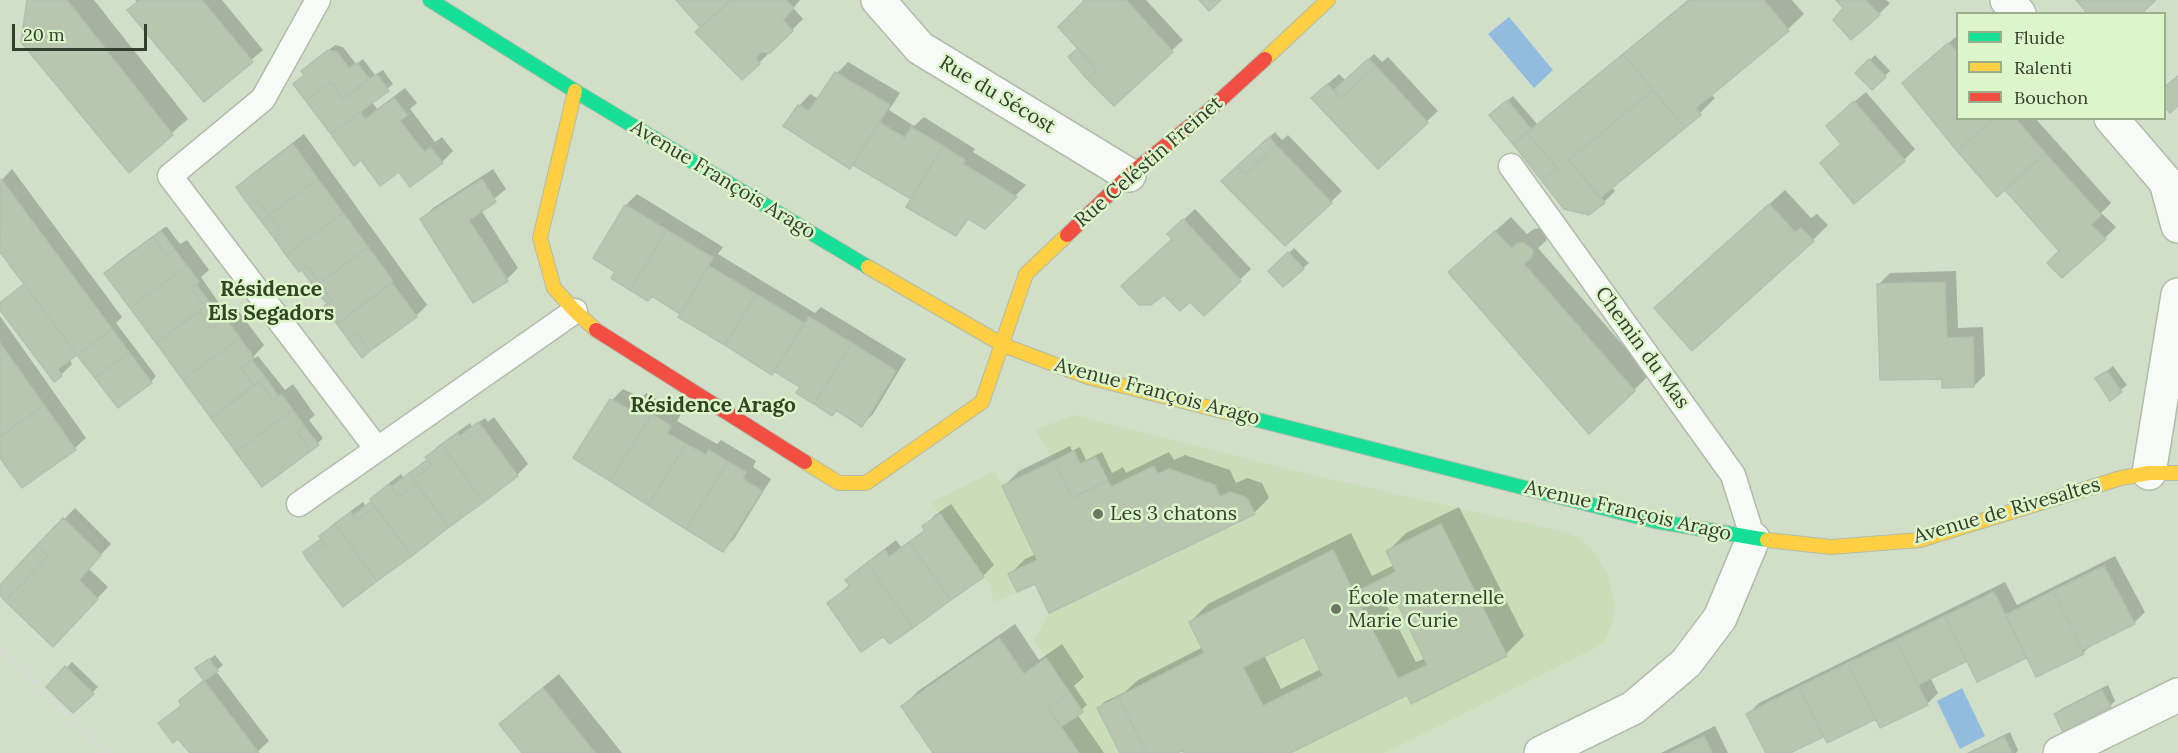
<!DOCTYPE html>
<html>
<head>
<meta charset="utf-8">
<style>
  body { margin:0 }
  #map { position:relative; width:2178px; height:753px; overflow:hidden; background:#d1dec8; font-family:Lora,serif }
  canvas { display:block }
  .legend { position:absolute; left:1956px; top:12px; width:210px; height:108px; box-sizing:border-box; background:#ddf5cb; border:2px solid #99ac8c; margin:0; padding:8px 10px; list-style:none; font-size:18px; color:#343e2d }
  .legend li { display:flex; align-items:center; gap:12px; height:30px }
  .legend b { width:30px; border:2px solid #99ac8c }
  .scale { position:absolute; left:12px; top:24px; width:135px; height:27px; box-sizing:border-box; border:3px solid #343e2d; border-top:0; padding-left:8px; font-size:18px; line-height:21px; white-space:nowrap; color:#343e2d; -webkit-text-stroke:4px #ddf5cb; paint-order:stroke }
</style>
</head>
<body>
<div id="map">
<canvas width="2178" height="753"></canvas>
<ul class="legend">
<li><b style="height:8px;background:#16e098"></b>Fluide</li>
<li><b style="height:8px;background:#ffcf43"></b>Ralenti</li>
<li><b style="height:8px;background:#f24e42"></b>Bouchon</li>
</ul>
<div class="scale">20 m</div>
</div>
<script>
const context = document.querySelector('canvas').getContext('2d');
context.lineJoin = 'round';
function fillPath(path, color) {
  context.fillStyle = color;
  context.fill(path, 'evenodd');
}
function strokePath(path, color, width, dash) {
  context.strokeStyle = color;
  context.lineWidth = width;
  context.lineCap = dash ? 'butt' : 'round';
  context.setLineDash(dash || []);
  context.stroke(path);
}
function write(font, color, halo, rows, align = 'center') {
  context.font = font + ' Lora,serif';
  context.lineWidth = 5;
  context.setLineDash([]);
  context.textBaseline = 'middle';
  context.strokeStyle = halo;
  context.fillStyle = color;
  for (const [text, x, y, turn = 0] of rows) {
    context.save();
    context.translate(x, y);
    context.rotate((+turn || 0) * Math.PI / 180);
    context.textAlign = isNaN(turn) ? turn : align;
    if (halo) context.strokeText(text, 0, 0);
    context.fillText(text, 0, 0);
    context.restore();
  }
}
fillPath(new Path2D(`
  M1074,415L1308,474L1564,532L1581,539L1596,554L1607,573L1615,605L1613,621L1603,644L1384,753H1079L1061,727L1083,711L1034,640L1049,613L1035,585L994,602L989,583L932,502L994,471L1002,485L1054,461L1036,430Z`), '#c9ddb9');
fillPath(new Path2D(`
  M1509,17L1553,70L1534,88L1488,34Z
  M1962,688L1985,736L1960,749L1937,701Z`), '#91bce0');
fillPath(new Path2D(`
  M29,0H94L188,119L129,170Z
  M135,0H222L263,50L204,100L129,10L137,2Z
  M678,0H800L793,8L803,19L759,63L702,27Z
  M1085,0H1146L1183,40L1114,104L1080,48Z
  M1688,0H1792L1804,14L1788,29L1711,94L1715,98L1700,113L1611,187L1615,191L1604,202L1544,180L1491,115L1513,96L1537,124Z
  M1838,0H1886L1890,3L1879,14L1845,8Z
  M1958,35V118H2035L2111,203L2101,213L2116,227L2105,238L2061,251L2005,188L1915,72Z
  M335,45L343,47L356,64L363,59L375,75L383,70L393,84L372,102L377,109L405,88L417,103L410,109L435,142L442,137L453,151L442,162L399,170L306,75L308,66Z
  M1374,54L1382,62L1388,57L1438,111L1378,167L1324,87L1339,74L1346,81Z
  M1875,55L1890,71L1872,88L1857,73Z
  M848,62L900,93L889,110L914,126L924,117L975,149L973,152L1026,185L985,227L970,218L956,234L913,198L854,164L850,167L799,106L810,94L819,99L837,73Z
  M1866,92L1915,149L1904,160L1842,143L1839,115Z
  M1275,132L1282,140L1288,135L1342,191L1331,202L1249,156Z
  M304,134L427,305L416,316L363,355L326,307L329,304L309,265L238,187L249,176Z
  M12,169L122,317L116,323L156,376L151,382L85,349L69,358L72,364L61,375L0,307V305L10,295L25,283L0,250V193L2,180Z
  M493,169L506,189L481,210L518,268L507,279L422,219L433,208Z
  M1785,190L1811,218L1817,214L1828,225L1813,240L1671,293Z
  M637,194L723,247L718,254L815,313L821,307L906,359L873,414L862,425L595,258L626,205Z
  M1195,209L1251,269L1204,314L1173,239L1180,223Z
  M1511,217L1527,234L1534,229L1540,228L1547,235L1546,241L1538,248L1649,375L1634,390L1465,257Z
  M165,227H167L180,244L187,240L209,270L201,277L228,316L237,309L264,345L252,358L253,359L258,356L285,390L293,384L315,415L309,420L323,438L318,443L106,273L117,262Z
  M1294,248L1309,263L1283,285L1270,271Z
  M1956,271L1958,328L1983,327L1985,375L1974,386L1944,378L1879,284L1890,273Z
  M0,316L86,438L75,448L23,486L0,456Z
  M2113,366L2127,385L2111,398L2097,379Z
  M623,389L641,398L646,393L681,414L677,421L717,444L721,440L756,461L753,467L771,479L734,539L723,550L575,457L612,400Z
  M494,417L528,464L517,475L343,604L310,547L322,538L321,536L332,525L363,502L365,506L373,501L372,499L383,488L401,474L404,478L429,459L427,457L438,446L470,423L472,427L485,418L488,422Z
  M1070,446L1072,451L1080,447L1086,460L1102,452L1112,473L1123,467L1126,473L1169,452L1174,460L1185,455L1230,470L1236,483L1247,478L1262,483L1269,498L1254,513L1036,582L1010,574L1025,559L1036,554L1004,486L1019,471Z
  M951,504L994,565L983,576L883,635L829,603L850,584L847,580L858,569L896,540L901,547L926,529L924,526L935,515Z
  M1459,507L1524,636L1506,654L1412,702L1408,693L1286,753H1186L1183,748L1174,753H1121L1099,708L1104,702L1125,692L1138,680L1203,647L1190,622L1208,604L1351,533L1372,576L1394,565L1388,551L1406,533ZM1393,590L1426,658L1416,662L1382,596ZM1305,635L1321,669L1281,689L1264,655Z
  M75,508L111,544L88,568L108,587L64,634L0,593V587Z
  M2115,556L2145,612L2134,623L2093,643L2084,652L2037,675L2027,656L1978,680L1968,659L1930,677L1938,693L1927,704L1877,717L1824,735L1787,753H1768L1748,714L1759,703L2005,582L2017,605Z
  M1015,624L1039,660L1062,644L1084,677L1074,686L1087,705L1077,714L1104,753H934L903,706L918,691Z
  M215,655L223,665L216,671L269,741L256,753H192L178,737L160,723L182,704L181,700L192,689L205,679L197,668Z
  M72,662L98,687L73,711L48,687Z
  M559,674L622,753H524L501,724L516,709Z
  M2108,685L2115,701L2110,706L2056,715L2061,709Z
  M1715,726L1728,753H1661Z
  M2010,732L2018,750L2016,753H1967Z`), '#0003');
const building = new Path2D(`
  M27,0H67L173,135L129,173L21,42Z
  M140,0H202L253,62L204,102L127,10Z
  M676,0H731L701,28Z
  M731,0H786L794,8L783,20L793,31L770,53L761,52L756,58L760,64L742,80L695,32Z
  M1083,0H1126L1173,52L1114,106L1087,79L1097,70L1058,27L1084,1Z
  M1199,0H1221L1209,11Z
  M1690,0H1764L1789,31L1696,108L1701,115L1685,128L1623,54Z
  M1836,0H1865L1880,15L1851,40L1833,20L1843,8Z
  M2076,0H2153L2155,1L2141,14H2088Z
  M1948,43L1958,53V62L1955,63L1958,66V118H1994L1957,151L1902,83Z
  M1078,48L1097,70L1087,79L1068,57Z
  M328,50L337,52L349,68L357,63L369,79L343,99L331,82L306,101L293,84L304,75L301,71Z
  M1623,54L1653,90L1569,160L1605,203L1589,215L1564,209L1542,181L1557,168L1527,133Z
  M1368,59L1376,66L1341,98L1334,90Z
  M1869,59L1886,77L1872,90L1855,73Z
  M1376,66L1428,123L1378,169L1311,98L1327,84L1341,98Z
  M835,72L890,105L850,169L783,126L798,105L809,111Z
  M377,74L389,91L331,134L306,101L331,82L343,99Z
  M2178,76V106L2170,113L2164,106V87Z
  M1653,90L1685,128L1600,198L1569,160Z
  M394,98L407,115L400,121L424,152L430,147L443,163L410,187L399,172L380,186L361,160L354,166L331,134L360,112L365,119Z
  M1507,100L1531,129L1513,144L1489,115Z
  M1854,101L1905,161L1854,204L1820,163L1841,144L1826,126Z
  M1994,118H2015L2045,153L1997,197L1957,151Z
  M879,122L905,138L911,127L943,146L911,199L853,165Z
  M1527,133L1557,168L1542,181L1513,144Z
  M1269,137L1276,145L1246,174L1237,166Z
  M293,144L318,179L269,215L256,198L248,204L236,187Z
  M1276,145L1332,203L1285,246L1221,181L1237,166L1246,174Z
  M943,146L965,160L963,164L1017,197L985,229L968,219L956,236L906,207Z
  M2045,153L2101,215L2091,225L2106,239L2062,278L2047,263L2059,251L2005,190Z
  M1,179L112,329L77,355L0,252Z
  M318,179L343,213L286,255L274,238L282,232L269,215Z
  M482,179L496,202L469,220L508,281L473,303L420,219Z
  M256,198L269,215L261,221L248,204Z
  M1769,204L1795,232L1801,228L1814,241L1692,351L1654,308Z
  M625,205L667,230L630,290L611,278L615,272L593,258Z
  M343,213L368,247L320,283L307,266L299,272L286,255Z
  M269,215L282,232L274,238L261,221Z
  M1183,219L1241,281L1204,316L1190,302L1180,311L1164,295L1151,305H1139L1121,286L1172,239L1167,234Z
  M667,230L713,258L680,314L652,296L648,301L630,290Z
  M161,231L175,250L167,255L153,237Z
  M1495,231L1511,248L1518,243H1524L1533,250L1531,258L1524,264L1635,391L1589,434L1448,272Z
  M153,237L167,255L175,250L187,266L130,308L104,273Z
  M368,247L393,281L337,324L324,306L332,300L320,283Z
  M1288,252L1304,269L1283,287L1268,271Z
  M187,266L199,282L191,288L205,307L156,343L130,308Z
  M307,266L320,283L314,287L302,270Z
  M709,266L756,294L725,345L678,317Z
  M1945,282L1947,338L1973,337L1974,387L1942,388V379L1880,380L1877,284Z
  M320,283L332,300L327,304L314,287Z
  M392,283L417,317L370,351L356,333L348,339L337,324Z
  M24,284L77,355L58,369L62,376L54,382L0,310V303Z
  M196,284L210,303L205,307L191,288Z
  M756,294L804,323L772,375L725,345Z
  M210,303L222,320L212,329L199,311Z
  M199,311L212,329L225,318L240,338L183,380L156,343Z
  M809,317L852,343L814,404L796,393L800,387L774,371Z
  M112,329L129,352L95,378L77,355Z
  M356,333L370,351L362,358L348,339Z
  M240,338L254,358L241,368L254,386L211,418L183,380Z
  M0,343L44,405L0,437Z
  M852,343L896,371L862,427L836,410L832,416L814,404Z
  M129,352L152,383L118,408L95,378Z
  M252,360L265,377L254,386L241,368Z
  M2107,371L2122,392L2110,401L2095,378Z
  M265,377L278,396L273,400L259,381Z
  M259,381L273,400L281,394L293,410L236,452L211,418Z
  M610,399L629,409L634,403L652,414L610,481L573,458Z
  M44,405L76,450L22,488L0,458V437Z
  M293,410L305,427L297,432L311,451L262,487L236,452Z
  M652,414L671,426L667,433L686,444L648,505L610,481Z
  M478,422L482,427L464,441L460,436Z
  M305,427L319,445L311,451L297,432Z
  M482,427L518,476L484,502L442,445L458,433L464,441Z
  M686,444L706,455L709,450L728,462L686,529L648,505Z
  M442,445L484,502L449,527L413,479L432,465L425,457Z
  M1074,451L1080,464L1096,457L1108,481L1072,498L1054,461Z
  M427,460L432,465L413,479L409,473Z
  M1054,461L1072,498L1108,481L1111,487L1154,466L1158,474L1169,469L1215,485L1220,497L1230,492L1247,498L1255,514L1049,613L1035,584L1017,592L1008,574L1037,560L1002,486Z
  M728,462L746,472L743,479L762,491L723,552L686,529Z
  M409,473L417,484L399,497L391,487Z
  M389,484L399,497L417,484L449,527L412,556L370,499Z
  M372,501L375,507L357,520L353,515Z
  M375,507L412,556L377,581L335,524L351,512L357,520Z
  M940,514L984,577L951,600L909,542L925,531L922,526Z
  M63,518L101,555L79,580L98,599L53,647L5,601L48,556L37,545Z
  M335,524L377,581L343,607L306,558L325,545L319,536Z
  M1441,524L1507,656L1411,704L1407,695L1290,753H1184L1183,750L1177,753H1147L1118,697L1204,653L1189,622L1333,550L1354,593L1396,572L1386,551ZM1392,592L1427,665L1398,679L1361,608ZM1304,637L1323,676L1263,706L1243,667Z
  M321,539L325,545L306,558L303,552Z
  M909,542L951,600L913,628L867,563L885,550L889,557Z
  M37,545L48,556L5,601L0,595V585Z
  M867,563L913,628L890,644L883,637L861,652L827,603L850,586L845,580Z
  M2104,566L2135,624L2082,650L2053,591Z
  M2053,591L2084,654L2036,677L2006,615Z
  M1994,592L2026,658L1977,682L1945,616Z
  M1945,616L1967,661L1918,685L1896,640Z
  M999,638L1024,674L1046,658L1070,693L1048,708L1079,753H933L901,706Z
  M1896,640L1928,705L1880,728L1848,663Z
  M209,659L218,671L204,681L195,668Z
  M1848,663L1876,719L1827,743L1799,687Z
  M65,666L94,694L73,713L46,687Z
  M204,681L259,753H190L178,739L173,743L158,723L181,706L179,700Z
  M1799,687L1823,737L1790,753H1766L1746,714Z
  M543,688L595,753H522L499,724Z
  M2102,690L2111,707L2063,732L2054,714Z
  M1070,693L1083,712L1061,727L1048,708Z
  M1118,697L1147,753H1120L1097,708Z
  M1704,736L1712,753H1670Z
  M2004,737L2012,753H1970Z`);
fillPath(building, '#b8c6af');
strokePath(building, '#b5bfae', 1.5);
const lane = new Path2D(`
  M318,0L263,99L170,176L377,449
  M1511,166L1733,475L1753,539
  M299,504L575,311`);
const street = new Path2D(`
  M878,0L920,48L1129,175
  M2007,0L2019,14
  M2111,118L2166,182L2178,226
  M2149,473L2178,295
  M1541,753L1633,708L1686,663L1720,618L1753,539
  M2060,753L2178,695`);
const fast = new Path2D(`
  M430,0L575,91L868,267
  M1250,418L1655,521L1767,540`);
const slow = new Path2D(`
  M1265,59L1328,0
  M575,91L540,238L554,288L575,311L596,330
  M868,267L1003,345L1088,377L1250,418
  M805,462L839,483H866L982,402L1026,274L1067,235
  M1767,540L1831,547L1920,540L2121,478L2149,473H2178`);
const jam = new Path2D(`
  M1067,235L1129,175L1206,113L1265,59
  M596,330L805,462`);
strokePath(lane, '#b1bcaa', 27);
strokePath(street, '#b1bcaa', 36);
strokePath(fast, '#b1bcaa', 16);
strokePath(slow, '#b1bcaa', 16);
strokePath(jam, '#b1bcaa', 16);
strokePath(new Path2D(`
  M0,649L106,753`), '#d8dbd5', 4, [6, 3]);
strokePath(lane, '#f8faf7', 24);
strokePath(street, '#f8faf7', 33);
strokePath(fast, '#16e098', 14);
strokePath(slow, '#ffcf43', 14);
strokePath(jam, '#f24e42', 14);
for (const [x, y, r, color] of [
  [1098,514,6,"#6b7663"],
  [1336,609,6,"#6b7663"]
]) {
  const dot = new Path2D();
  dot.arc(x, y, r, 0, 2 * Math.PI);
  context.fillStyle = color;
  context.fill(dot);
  strokePath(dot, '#ddf5cb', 2);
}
write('20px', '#343e2d', '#ddf5cb', [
  ["Rue du Sécost",997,95,31],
  ["Rue Celéstin Freinet",1149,162,-41],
  ["Avenue François Arago",723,180,31],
  ["Chemin du Mas",1642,348,54],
  ["Avenue François Arago",1157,392,15],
  ["Avenue François Arago",1628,511,13],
  ["Avenue de Rivesaltes",2007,511,-16]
]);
write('20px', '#343e2d', '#ddf5cb', [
  ["Les 3 chatons",1110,514],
  ["École maternelle",1348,598],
  ["Marie Curie",1348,621]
], 'left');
write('bold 21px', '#324522', '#ddf5cb', [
  ["Résidence",271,290],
  ["Els Segadors",271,314],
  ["Résidence Arago",713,406]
]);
</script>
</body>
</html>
